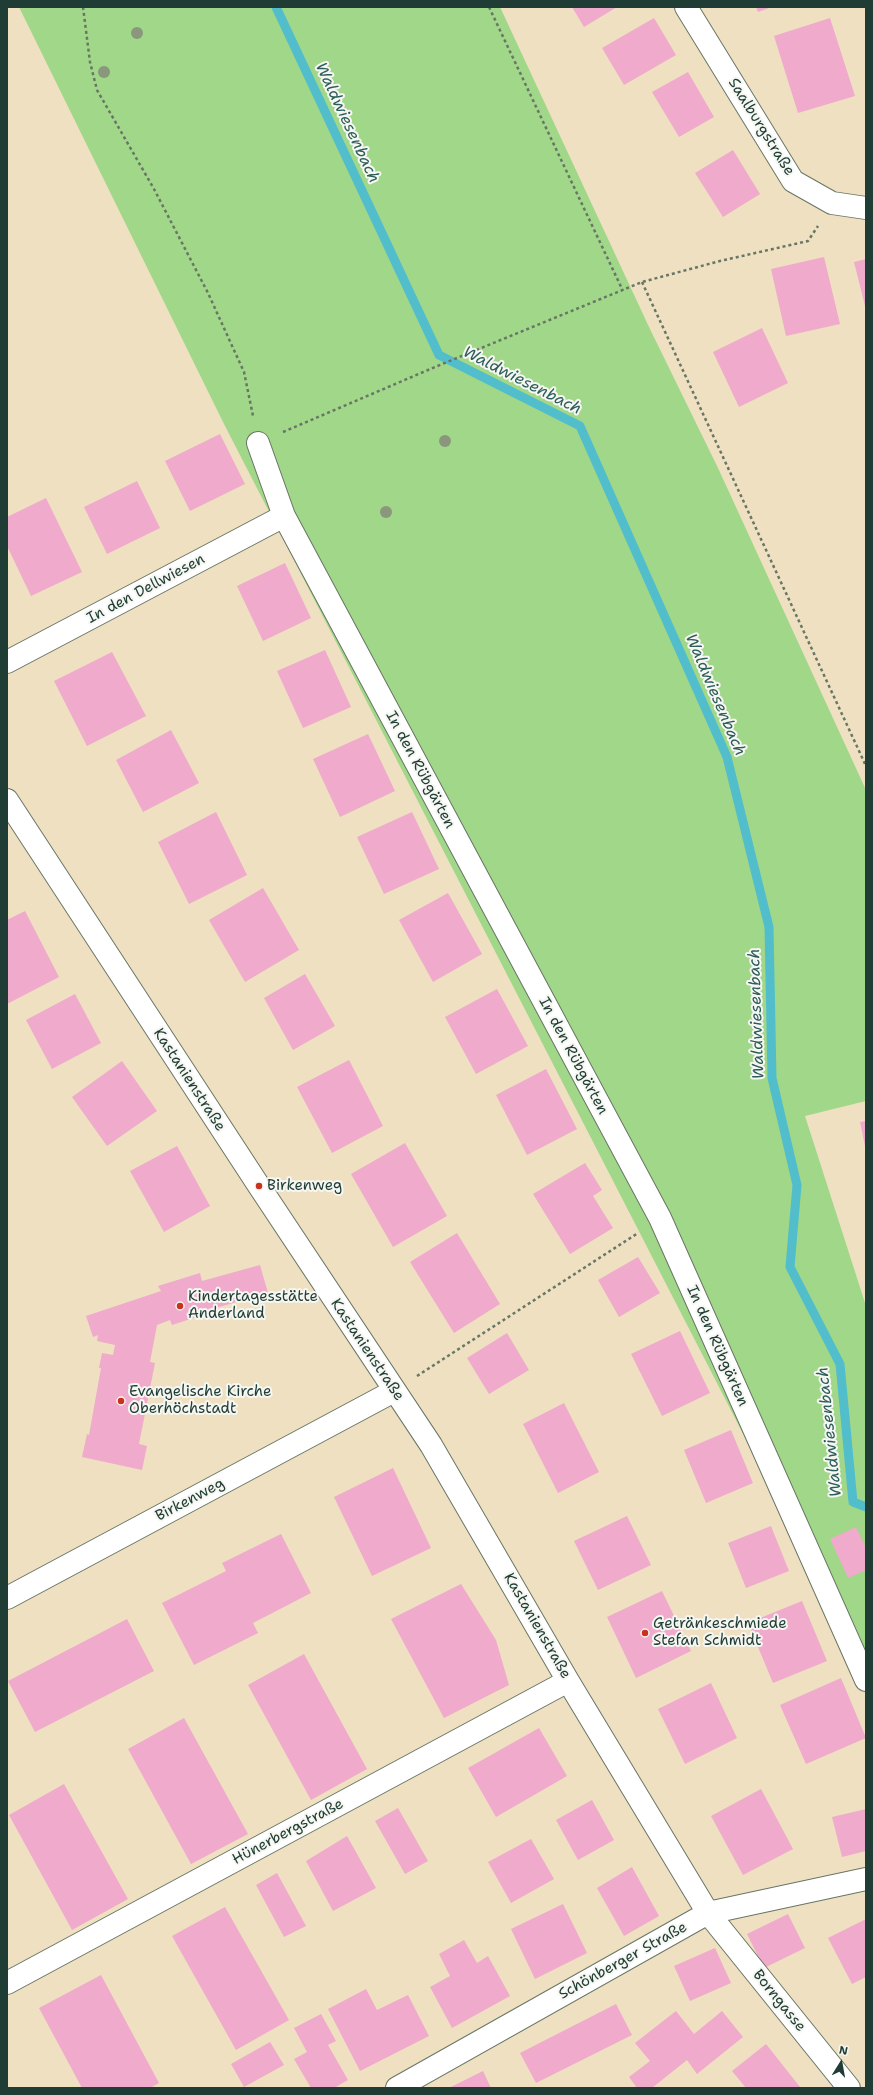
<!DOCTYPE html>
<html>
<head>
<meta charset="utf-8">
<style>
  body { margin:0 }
  #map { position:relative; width:873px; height:2095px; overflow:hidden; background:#efe0c1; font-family:"Shantell Sans",sans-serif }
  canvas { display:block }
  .frame { position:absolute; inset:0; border:8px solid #1f3d34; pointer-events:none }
  .north { position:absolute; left:821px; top:2043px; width:40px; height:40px; -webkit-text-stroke:3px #f6f6f2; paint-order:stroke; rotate:11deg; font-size:11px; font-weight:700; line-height:16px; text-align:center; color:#1f3d34 }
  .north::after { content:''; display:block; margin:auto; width:14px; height:18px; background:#1f3d34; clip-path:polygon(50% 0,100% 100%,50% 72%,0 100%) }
</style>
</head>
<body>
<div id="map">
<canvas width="873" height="2095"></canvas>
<div class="frame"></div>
<div class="north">N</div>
</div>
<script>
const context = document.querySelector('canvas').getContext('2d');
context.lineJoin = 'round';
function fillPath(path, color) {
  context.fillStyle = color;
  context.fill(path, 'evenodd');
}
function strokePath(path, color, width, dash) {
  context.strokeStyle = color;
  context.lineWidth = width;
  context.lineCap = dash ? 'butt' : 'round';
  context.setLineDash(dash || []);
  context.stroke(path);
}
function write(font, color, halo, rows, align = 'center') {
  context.font = font + ' "Shantell Sans",sans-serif';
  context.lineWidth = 4;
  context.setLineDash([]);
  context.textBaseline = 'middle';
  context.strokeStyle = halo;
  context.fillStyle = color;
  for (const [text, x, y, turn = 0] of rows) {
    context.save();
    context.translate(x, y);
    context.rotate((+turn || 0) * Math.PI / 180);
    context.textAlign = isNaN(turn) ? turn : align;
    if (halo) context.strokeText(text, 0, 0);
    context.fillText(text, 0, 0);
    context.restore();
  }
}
fillPath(new Path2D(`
  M19,7H500L649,327L718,468L866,790V1101L805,1116L866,1306V1673L224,424Z`), '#a1d788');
strokePath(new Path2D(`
  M276,7L439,355L580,426L727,757L769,927L772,1078L797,1185L790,1267L840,1364L853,1502L866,1507`), '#52becb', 9);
fillPath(new Path2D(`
  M572,7H617L584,27Z
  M756,7H772L758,12Z
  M654,18L676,55L624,85L602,48Z
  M830,18L855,96L798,113L774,36Z
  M688,72L714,117L679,137L652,92Z
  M733,150L760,194L723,217L695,173Z
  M824,257L840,324L786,336L771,269Z
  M866,259V306H865L854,262Z
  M762,328L788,383L739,407L713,352Z
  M220,434L245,484L190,511L165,461Z
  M137,481L160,528L107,554L84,507Z
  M46,498L82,572L31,596L7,546V517Z
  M285,563L311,618L263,641L237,586Z
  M325,650L351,707L303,728L277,671Z
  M112,652L146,716L87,746L54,681Z
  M171,730L199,783L143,812L116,760Z
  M368,734L395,791L340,817L313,759Z
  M216,812L247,875L189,904L158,842Z
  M412,812L439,869L384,894L357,837Z
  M263,888L299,950L245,982L209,920Z
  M448,893L482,954L433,982L399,920Z
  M25,911L59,977L7,1004V920Z
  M305,974L335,1026L293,1050L264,998Z
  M497,989L528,1046L476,1074L445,1017Z
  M75,994L101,1043L52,1069L26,1020Z
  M349,1060L383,1126L332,1153L297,1087Z
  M122,1061L157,1111L107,1146L72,1097Z
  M546,1069L577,1129L527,1155L496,1095Z
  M866,1121V1146H865L860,1122Z
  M405,1143L447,1216L393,1247L351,1174Z
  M177,1146L210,1206L164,1232L130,1171Z
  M585,1163L602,1190L593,1196L613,1228L570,1254L533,1194Z
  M457,1233L500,1304L454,1333L410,1262Z
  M638,1257L660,1293L619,1317L598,1280Z
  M260,1265L268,1293L212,1309L209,1313L172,1325L170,1320L157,1325L150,1362L155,1363L139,1444L147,1446L142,1470L82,1457L87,1434L89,1435L101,1368H99L102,1353L113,1355L115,1345L97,1341L98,1335L93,1337L86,1316L161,1291L158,1286L200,1273L202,1281Z
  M680,1331L710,1393L662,1416L631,1354Z
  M507,1333L529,1370L489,1394L467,1358Z
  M564,1403L599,1472L558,1493L523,1424Z
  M731,1430L753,1483L706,1503L684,1450Z
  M393,1468L431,1548L372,1576L334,1497Z
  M627,1516L651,1565L598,1590L574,1541Z
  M771,1526L789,1571L746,1588L728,1543Z
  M856,1527L866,1548V1570L848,1578L830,1539Z
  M281,1534L311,1593L253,1623L258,1633L194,1665L162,1603L226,1571L222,1563Z
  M461,1584L496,1640L509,1685L444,1718L391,1619Z
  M662,1591L691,1651L636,1678L607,1617Z
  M802,1601L827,1661L773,1683L748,1623Z
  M127,1619L154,1671L35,1732L8,1681Z
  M304,1654L367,1769L311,1800L248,1685Z
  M841,1678L866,1738L806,1764L780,1705Z
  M711,1683L737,1738L685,1764L658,1709Z
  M184,1718L248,1834L191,1864L128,1749Z
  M539,1728L567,1776L496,1817L468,1768Z
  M64,1784L128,1899L72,1930L9,1815Z
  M761,1789L793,1849L743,1875L711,1816Z
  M592,1800L614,1840L578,1860L556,1820Z
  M398,1808L428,1861L405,1874L375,1821Z
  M866,1809V1851L842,1857L832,1817Z
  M347,1836L376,1888L333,1911L306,1861Z
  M531,1839L554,1879L511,1903L488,1862Z
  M632,1867L659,1916L624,1936L597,1888Z
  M277,1873L306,1926L284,1937L256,1885Z
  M563,1904L587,1953L535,1979L511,1929Z
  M225,1907L289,2020L236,2050L172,1936Z
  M788,1914L805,1948L764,1968L747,1934Z
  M866,1919V1977L852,1984L828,1938Z
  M464,1940L477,1963L488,1956L510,1996L452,2028L430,1987L450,1976L439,1954Z
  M715,1948L731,1983L690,2001L674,1966Z
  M101,1975L159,2083L150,2088H82L39,2008Z
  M366,1989L377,2010L408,1995L429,2036L360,2071L328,2009Z
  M616,2004L632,2035L536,2083L520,2053Z
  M676,2011L694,2034L722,2011L743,2037L697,2074L687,2060L652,2088H637L629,2077L650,2061L635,2043Z
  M321,2014L336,2041L328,2045L348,2080L334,2088H311L294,2059L307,2052L294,2028Z
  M270,2042L284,2065L244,2087L231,2064Z
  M766,2044L800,2087L799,2088H746L732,2071Z
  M483,2071L491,2088H449Z`), '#efaacc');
const minor = new Path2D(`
  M686,7L793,181L832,203L866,208
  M258,443L284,516L660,1218L866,1680
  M7,662L284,516
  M7,800L259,1186L431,1445L568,1681L708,1913L849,2088
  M7,1598L394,1391
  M7,1983L568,1681
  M397,2088L708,1913L866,1879`);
strokePath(minor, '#687665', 24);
strokePath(new Path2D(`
  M83,7L90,62L97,90L154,189L208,293L244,372L253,416
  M489,7L623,291
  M642,282L866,766
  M283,432L435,367L642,282L720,261L808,241L818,226
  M417,1376L638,1233`), '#687665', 2.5, [3, 3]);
strokePath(minor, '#fff', 22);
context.fillStyle = '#8b977d';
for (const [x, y] of [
  [137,33],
  [104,72],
  [445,441],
  [386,512]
]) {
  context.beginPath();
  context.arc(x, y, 6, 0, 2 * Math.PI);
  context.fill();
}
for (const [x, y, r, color] of [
  [259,1186,4,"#c8321e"],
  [180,1306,4,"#c8321e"],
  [121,1401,4,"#c8321e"],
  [645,1633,4,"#c8321e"]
]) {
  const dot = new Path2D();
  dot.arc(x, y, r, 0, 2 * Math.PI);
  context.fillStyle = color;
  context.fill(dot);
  strokePath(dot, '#f6f6f2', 1.5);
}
write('15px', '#1f3d34', '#f6f6f2', [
  ["Saalburgstraße",761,127,58],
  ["In den Dellwiesen",146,589,-28],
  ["In den Rübgärten",420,770,62],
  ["In den Rübgärten",573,1056,62],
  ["Kastanienstraße",189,1080,57],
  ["In den Rübgärten",717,1346,66],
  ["Kastanienstraße",367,1350,56],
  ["Birkenweg",190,1500,-28],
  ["Kastanienstraße",537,1626,60],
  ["Hünerbergstraße",288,1832,-28],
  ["Schönberger Straße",623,1961,-29],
  ["Borngasse",779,2001,51]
]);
write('15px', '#1f3d34', '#f6f6f2', [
  ["Birkenweg",267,1186],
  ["Kindertagesstätte",188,1297],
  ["Anderland",188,1314],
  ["Evangelische Kirche",129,1392],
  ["Oberhöchstadt",129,1409],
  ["Getränkeschmiede",653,1624],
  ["Stefan Schmidt",653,1641]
], 'left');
write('italic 16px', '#2c5d5a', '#f6f6f2', [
  ["Waldwiesenbach",347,123,65],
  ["Waldwiesenbach",522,381,27],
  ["Waldwiesenbach",715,695,67],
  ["Waldwiesenbach",757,1014,-92],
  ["Waldwiesenbach",830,1432,-96]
]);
</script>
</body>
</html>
